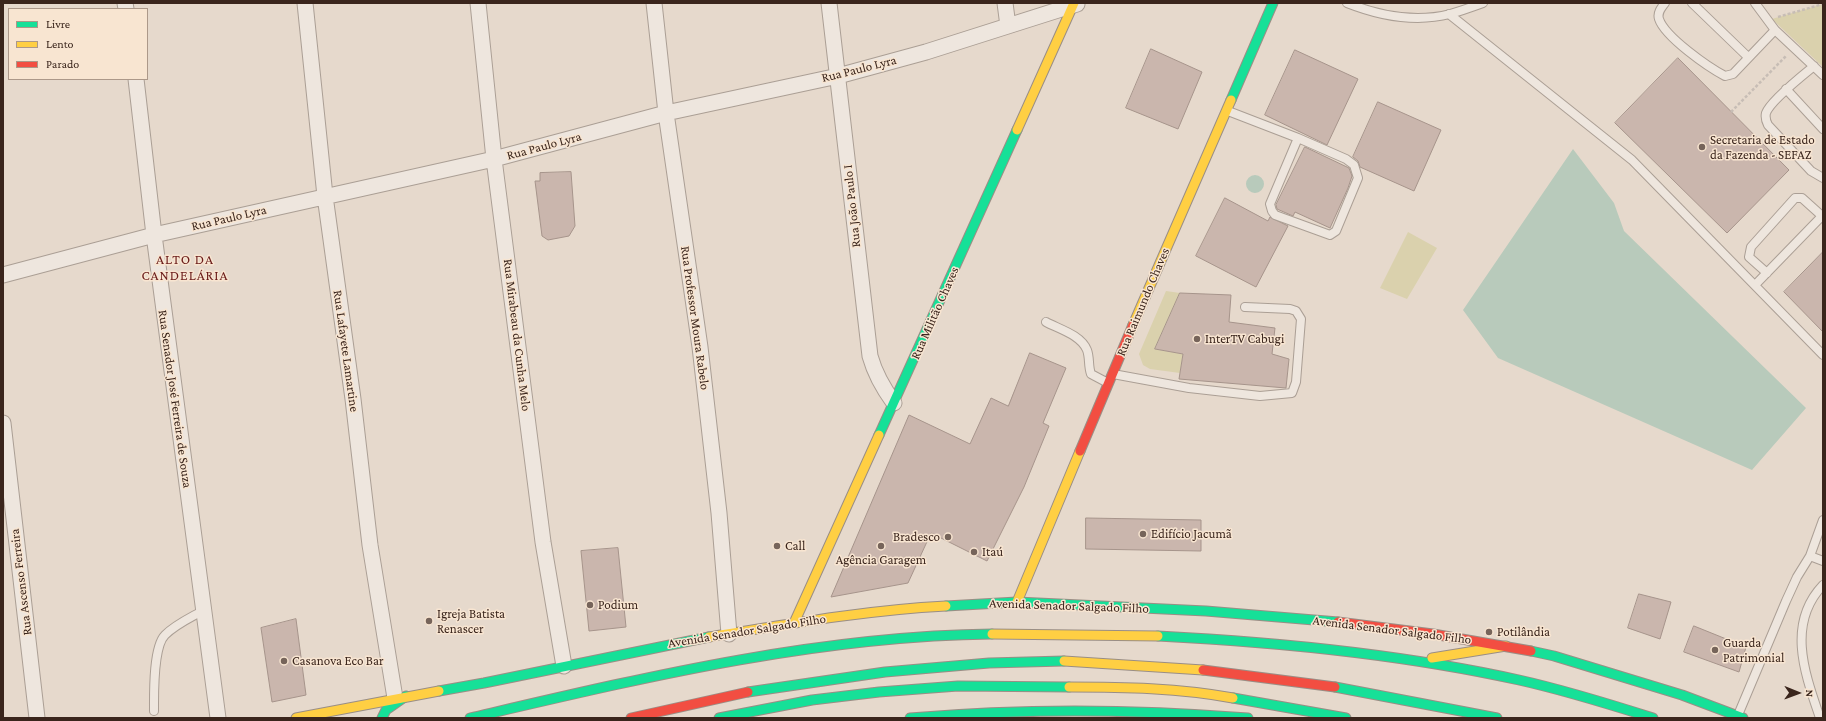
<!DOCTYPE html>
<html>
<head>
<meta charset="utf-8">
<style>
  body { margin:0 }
  #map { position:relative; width:1826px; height:721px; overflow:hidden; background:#e6d9cc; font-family:"Crimson Pro",serif }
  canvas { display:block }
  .frame { position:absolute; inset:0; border:4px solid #3a251c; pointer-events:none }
  .legend { position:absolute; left:8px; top:8px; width:140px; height:72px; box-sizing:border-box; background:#f8e5d1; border:1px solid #ac9889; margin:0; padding:5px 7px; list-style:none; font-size:12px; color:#3a251c }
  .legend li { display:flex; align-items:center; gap:8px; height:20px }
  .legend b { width:20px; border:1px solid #ac9889 }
  .north { position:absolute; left:1778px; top:673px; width:40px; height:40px; -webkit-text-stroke:3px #f8e5d1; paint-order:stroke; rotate:91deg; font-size:11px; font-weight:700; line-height:16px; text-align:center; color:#3a251c }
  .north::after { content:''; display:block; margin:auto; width:14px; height:18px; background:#3a251c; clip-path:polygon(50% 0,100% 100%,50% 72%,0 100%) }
</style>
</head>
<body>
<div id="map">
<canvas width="1826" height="721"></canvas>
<div class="frame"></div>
<ul class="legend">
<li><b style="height:5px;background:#16e098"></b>Livre</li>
<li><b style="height:5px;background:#ffcf43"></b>Lento</li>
<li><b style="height:5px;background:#f24e42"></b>Parado</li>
</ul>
<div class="north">N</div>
</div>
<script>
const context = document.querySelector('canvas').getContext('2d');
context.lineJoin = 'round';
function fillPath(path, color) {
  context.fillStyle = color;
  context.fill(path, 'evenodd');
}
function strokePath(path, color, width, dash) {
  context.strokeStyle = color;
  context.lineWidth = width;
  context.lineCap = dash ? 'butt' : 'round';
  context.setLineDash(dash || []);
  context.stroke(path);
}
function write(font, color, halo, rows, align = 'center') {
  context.font = font + ' "Crimson Pro",serif';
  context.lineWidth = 3;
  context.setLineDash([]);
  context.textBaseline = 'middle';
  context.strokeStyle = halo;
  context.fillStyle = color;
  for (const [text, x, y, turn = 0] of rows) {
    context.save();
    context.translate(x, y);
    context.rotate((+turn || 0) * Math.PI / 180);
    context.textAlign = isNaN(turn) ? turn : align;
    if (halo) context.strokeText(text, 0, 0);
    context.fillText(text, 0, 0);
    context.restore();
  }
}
fillPath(new Path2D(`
  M1823,4V67L1772,19Z
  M1408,232L1437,248L1407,299L1380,288Z
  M1166,291L1180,293L1155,349L1183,354L1180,373L1150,369L1143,365L1139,354Z`), '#dad1ad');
fillPath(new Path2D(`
  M1573,149L1614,203L1624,231L1806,408L1752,470L1498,358L1463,310Z
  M1246 184a9 9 0 1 1 18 0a9 9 0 1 1-18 0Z`), '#b8cabb');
const building = new Path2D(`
  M1151,49L1202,72L1178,129L1126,108Z
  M1295,50L1358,79L1327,145L1265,115Z
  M1678,58L1789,170L1727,233L1615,123Z
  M1378,102L1441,130L1414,191L1360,167L1358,161L1353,157Z
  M1305,147L1349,168L1352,176L1348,188L1330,228L1295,212L1293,216L1277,209L1276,205Z
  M571,172L575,226L569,236L548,240L542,236L535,181H540V173Z
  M1225,198L1268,221L1270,217L1288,226L1256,287L1196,256Z
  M1823,252V332L1784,292Z
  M1180,293L1231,295L1229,322L1275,328L1272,354L1289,359L1286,388L1179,379L1183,354L1155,349Z
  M1030,353L1066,368L1043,423L1049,426L1024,487L987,561L931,533L908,583L831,597L909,415L970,444L991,398L1008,406Z
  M1086,518L1201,520V551L1086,549Z
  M618,548L626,627L589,631L581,551Z
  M1639,594L1671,602L1660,639L1628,628Z
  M296,619L306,695L272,702L261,628Z
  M1694,626L1746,647L1739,672L1684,652Z`);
fillPath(building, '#cab6ad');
strokePath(building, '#a6948b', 1);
const lane = new Path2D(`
  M1347,3C1380,16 1415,23 1450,14C1461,11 1472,7 1483,3
  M1665,3C1661,8 1657,13 1659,19C1665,37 1708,67 1725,76L1733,74L1775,30
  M1692,3L1748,57
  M1755,3L1775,30L1823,75
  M1449,14L1632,160L1823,355
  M1814,66C1803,75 1770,101 1766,113C1765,117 1766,121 1768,125L1811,171L1823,178
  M1786,89L1823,129
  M1228,111L1298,138L1346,159L1354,165L1358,178L1336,231L1330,235L1275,215L1272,211L1270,204L1298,138
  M1767,273L1749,257L1751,247L1795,198H1802L1822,216
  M1755,285L1823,215
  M1046,322C1059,329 1081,335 1087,350C1090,358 1088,366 1091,374L1108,383
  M1113,374L1189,388L1260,396L1292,393L1296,382L1301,319L1296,311L1290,309L1245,307
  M1810,556L1823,561
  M154,711C154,694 153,647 165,635C176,624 190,618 204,610
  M1738,715L1786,601L1797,577L1810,556L1823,520
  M1820,718C1805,674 1786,624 1823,585`);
const street = new Path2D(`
  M125,3L126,9
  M305,3L325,196L353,399L370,545L395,698
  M478,3L494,159L543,542L564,666
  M654,3L666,113L700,347L719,513L729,634
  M829,3L870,356C875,374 883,388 894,403
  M1005,3L1008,26
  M136,79L154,235L218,718
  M3,275L154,235L494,159L666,113L838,76L926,52L1077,4
  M3,423L37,718`);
const fast = new Path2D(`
  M1231,100L1273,3
  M879,435L1017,130
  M946,606L1017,602L1206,611L1338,622
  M1158,636C1278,642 1401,654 1519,680C1564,690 1609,704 1653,718
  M1531,651L1554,656L1682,695L1743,718
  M1335,687L1497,718
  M439,691L484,683L709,637
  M748,692L885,672L989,663L1064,661
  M1233,698L1346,718
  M382,718L386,710L406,696
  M470,718C642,678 815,636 992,634
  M719,718L812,700L879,692L958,686L1069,687
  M910,718C1023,708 1135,709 1248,718`);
const slow = new Path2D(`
  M1017,130L1074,3
  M1133,325L1231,100
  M1017,602L1080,451
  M794,623L879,435
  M992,634L1158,636
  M709,637C788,624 867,610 946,606
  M1432,658L1506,646
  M1064,661L1203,670
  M1069,687C1124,687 1179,688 1233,698
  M296,718L439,691`);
const jam = new Path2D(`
  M1080,451L1133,325
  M1338,622L1433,634L1531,651
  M1203,670L1335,687
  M631,718L748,692`);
strokePath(lane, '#ab9f95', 10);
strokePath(street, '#ab9f95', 17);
strokePath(fast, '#9a8e85', 11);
strokePath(slow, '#9a8e85', 11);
strokePath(jam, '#9a8e85', 11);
strokePath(new Path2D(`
  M1778,17L1823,4
  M1731,112L1787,55`), '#c7bdb5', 2.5, [3, 2]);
strokePath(lane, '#eee6de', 8);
strokePath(street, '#eee6de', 15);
strokePath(fast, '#16e098', 9);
strokePath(slow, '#ffcf43', 9);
strokePath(jam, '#f24e42', 9);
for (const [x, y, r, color] of [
  [1702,147,4,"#76645a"],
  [1197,339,4,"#76645a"],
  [1143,534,4,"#76645a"],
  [948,537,4,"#76645a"],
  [777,546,4,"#76645a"],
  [881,546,4,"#76645a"],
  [974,552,4,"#76645a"],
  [590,605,4,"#76645a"],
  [429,621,4,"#76645a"],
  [1489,632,4,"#76645a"],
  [1715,650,4,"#76645a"],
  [284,661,4,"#76645a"]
]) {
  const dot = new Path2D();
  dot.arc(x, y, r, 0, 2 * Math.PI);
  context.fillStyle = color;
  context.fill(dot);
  strokePath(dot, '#f8e5d1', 1.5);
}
write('13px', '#3a251c', '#f8e5d1', [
  ["Rua Paulo Lyra",859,69,-14],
  ["Rua Paulo Lyra",544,146,-15],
  ["Rua João Paulo I",852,206,-96],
  ["Rua Paulo Lyra",229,218,-13],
  ["Rua Raimundo Chaves",1143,302,-67],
  ["Rua Militão Chaves",935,313,-66],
  ["Rua Professor Moura Rabelo",695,318,82],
  ["Rua Mirabeau da Cunha Melo",517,335,83],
  ["Rua Lafayete Lamartine",346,351,82],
  ["Rua Senador José Ferreira de Souza",175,399,82],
  ["Rua Ascenso Ferreira",21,582,-97],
  ["Avenida Senador Salgado Filho",1069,606,2],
  ["Avenida Senador Salgado Filho",1392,630,7],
  ["Avenida Senador Salgado Filho",747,631,-9]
]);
write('13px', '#3a251c', '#f8e5d1', [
  ["Secretaria de Estado",1710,140],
  ["da Fazenda - SEFAZ",1710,155],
  ["InterTV Cabugi",1205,339],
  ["Edifício Jacumã",1151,534],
  ["Bradesco",940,537,"right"],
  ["Call",785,546],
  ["Itaú",982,552],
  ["Agência Garagem",881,560,"center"],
  ["Podium",598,605],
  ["Igreja Batista",437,614],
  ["Renascer",437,629],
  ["Potilândia",1497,632],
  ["Guarda",1723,643],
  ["Patrimonial",1723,658],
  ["Casanova Eco Bar",292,661]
], 'left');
context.letterSpacing = '1px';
write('14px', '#6a1b19', '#f8e5d1', [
  ["ALTO DA",185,260],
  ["CANDELÁRIA",185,276]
]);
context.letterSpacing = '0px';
</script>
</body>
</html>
